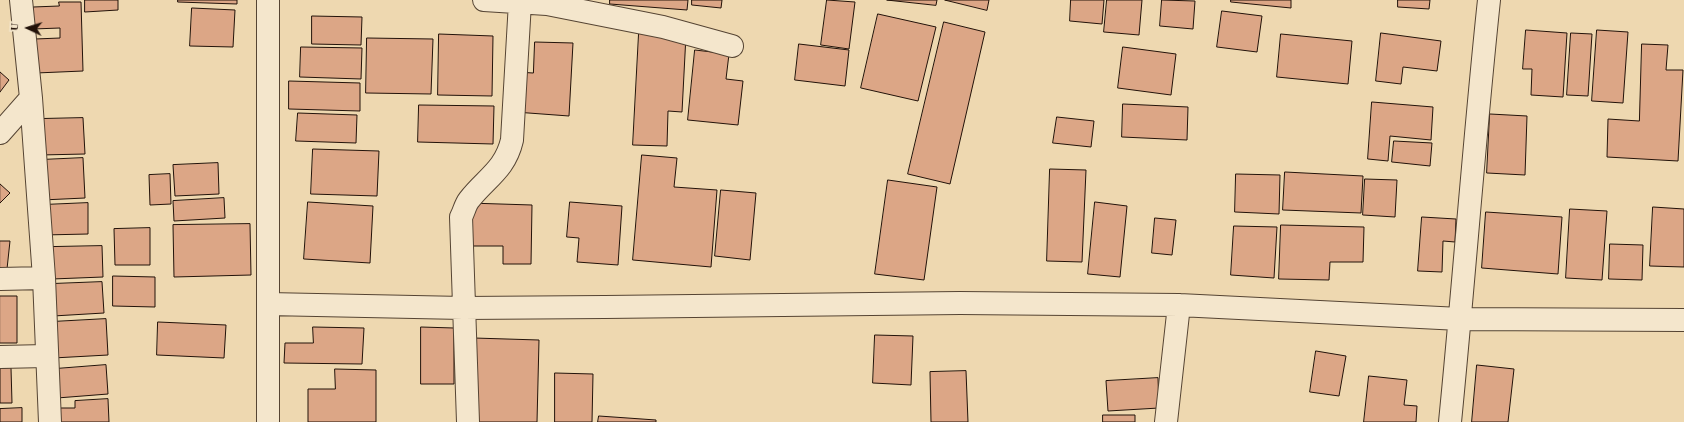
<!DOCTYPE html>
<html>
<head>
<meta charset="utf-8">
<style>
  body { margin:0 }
  #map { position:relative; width:1684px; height:422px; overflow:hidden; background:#eed8b0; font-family:"Old Standard TT",serif }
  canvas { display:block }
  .north { position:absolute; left:8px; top:8px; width:40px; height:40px; -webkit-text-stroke:3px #f4e6cc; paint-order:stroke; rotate:274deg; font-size:11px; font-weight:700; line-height:16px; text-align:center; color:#221209 }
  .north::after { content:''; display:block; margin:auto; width:14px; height:18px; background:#221209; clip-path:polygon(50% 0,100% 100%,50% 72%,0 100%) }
</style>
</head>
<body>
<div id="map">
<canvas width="1684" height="422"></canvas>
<div class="north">U</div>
</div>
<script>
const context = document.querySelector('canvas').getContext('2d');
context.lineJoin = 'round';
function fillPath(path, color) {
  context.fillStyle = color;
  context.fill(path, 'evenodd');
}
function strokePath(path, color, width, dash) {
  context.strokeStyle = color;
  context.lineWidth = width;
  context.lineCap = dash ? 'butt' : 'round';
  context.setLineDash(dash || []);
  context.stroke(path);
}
const building = new Path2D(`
  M85,0H118V10L85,12Z
  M178,0H237V4L178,2Z
  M610,0H688L687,10L610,4Z
  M692,0H722L721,8L692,5Z
  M827,0L855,2L849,49L821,45Z
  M887,0H937L936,5Z
  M945,0H989L987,10Z
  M1071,0H1104L1102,24L1070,21Z
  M1107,0H1142L1139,35L1104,32Z
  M1162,0L1195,1L1193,29L1160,26Z
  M1231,0H1291V8L1231,2Z
  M1398,0H1430L1429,9L1398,7Z
  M59,2H81L83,71L36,73L35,39L60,38V28L33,29V7L59,6Z
  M192,8L235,10L233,47L190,46Z
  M1222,11L1262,16L1257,52L1217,47Z
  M878,14L936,27L918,101L861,88Z
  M312,16L362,17L361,45L312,44Z
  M944,22L985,32L950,184L908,174Z
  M1526,30L1567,33L1563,97L1531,95L1532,69H1523Z
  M1597,30L1628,32L1623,103L1592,101Z
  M639,33L686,35L682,112L668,111L667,146L633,145Z
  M1381,33L1441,41L1437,71L1403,67L1401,84L1376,81Z
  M1571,33L1592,34L1588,96L1567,95Z
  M439,34L493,36L492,96L438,95Z
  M1281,34L1352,41L1348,84L1277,77Z
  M367,38L433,39L431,94L366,93Z
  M535,42L573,43L569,116L515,112L517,72L533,73Z
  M799,44L849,50L845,86L795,80Z
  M1642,44L1668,45L1666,70H1683L1678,161L1607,157L1608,119L1639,121Z
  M301,47L362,48L361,79L300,77Z
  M1123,47L1176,54L1171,95L1118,88Z
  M695,50L729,54L726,79L743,81L738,125L688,120Z
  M0,72L9,80L0,92Z
  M289,81L360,83V111L289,109Z
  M1372,102L1433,107L1431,140L1390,136L1388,161L1368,159Z
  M1123,104L1188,107L1187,140L1122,137Z
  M419,105L494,106L493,144L418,142Z
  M298,113L357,115L356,143L296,141Z
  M1490,114L1527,116L1525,175L1487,173Z
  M1057,117L1094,121L1091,147L1053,143Z
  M83,118L85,154L40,155L39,119Z
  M1394,141L1432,143L1430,166L1392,162Z
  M313,149L379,151L377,196L311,194Z
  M642,155L677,158L674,187L717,190L711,267L633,260Z
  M83,158L85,198L42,200L40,160Z
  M218,163L219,194L175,196L173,165Z
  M1050,169L1086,170L1082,262L1047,261Z
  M1285,172L1363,176L1361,213L1283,210Z
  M170,174L171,204L150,205L149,175Z
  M1236,174L1280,175L1279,214L1235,212Z
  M1365,179L1397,180L1395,217L1363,215Z
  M888,180L937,187L924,280L875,274Z
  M0,184L10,193L0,203Z
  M721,190L756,193L750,260L715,256Z
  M224,198L225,218L174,221L173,201Z
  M308,202L373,206L370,263L304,259Z
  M570,202L622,206L618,265L577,262L579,238L567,237Z
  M1095,202L1127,206L1120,277L1088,274Z
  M88,203V234L43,235L42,205Z
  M468,203L532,205L531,264H503V246H468Z
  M1653,207L1684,209V267L1650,266Z
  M1570,209L1607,211L1602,280L1566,278Z
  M1486,212L1562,217L1558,274L1482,268Z
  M1422,217L1456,219L1455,242L1443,241L1442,272L1418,271Z
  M1155,218L1176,220L1172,255L1152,253Z
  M250,224L251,275L174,277L173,225Z
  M1281,225L1364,227L1363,262H1330L1329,280L1279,279Z
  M1234,226L1277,227L1274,278L1231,275Z
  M150,228V265H115L114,229Z
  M0,241H10L7,269H0Z
  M1610,244L1643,245L1642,280L1609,279Z
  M102,246L103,277L52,279L51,247Z
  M113,276L155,277V307L113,306Z
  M102,282L104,313L53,316L51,284Z
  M0,296H17V343H0Z
  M106,319L108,355L53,358L51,322Z
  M158,322L226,325L224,358L157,355Z
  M313,327L364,328L362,364L284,363L285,343H313Z
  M421,327L454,328V384H421Z
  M875,335L913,336L911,385L873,383Z
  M474,338L539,340L537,422H472Z
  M1316,351L1346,356L1339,396L1310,392Z
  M106,365L108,394L57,398L55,369Z
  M1477,365L1514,369L1508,422H1472Z
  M11,368L12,403H0V369Z
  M335,369L376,370V422H308V389H335Z
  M966,371L968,422H931L930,372Z
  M555,373L593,374L592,422H555Z
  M1369,376L1407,380L1404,405L1417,406L1416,422H1364Z
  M1158,378L1159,408L1108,411L1106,381Z
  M108,399L109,422H58L57,408H75V401Z
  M22,408V422H0V409Z
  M1103,415H1135V422H1103Z
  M599,416L656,420V422H598Z`);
fillPath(building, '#dca686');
strokePath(building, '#221209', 1);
const street = new Path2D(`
  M21,0L31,98L44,278L50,422
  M484,0L547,4L663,27L732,46
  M0,133L31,98
  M0,279L44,278
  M268,304L463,308L605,307L960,303L1179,305L1460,319L1684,320
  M0,357L46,356
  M268,422V0
  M468,422L461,217C464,212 465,205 469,200C486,178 505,170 512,140L520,2
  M1166,422L1179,305
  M1450,422C1464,281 1474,141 1489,0`);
strokePath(street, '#543', 24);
strokePath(street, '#f4e6cc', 22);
</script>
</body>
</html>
